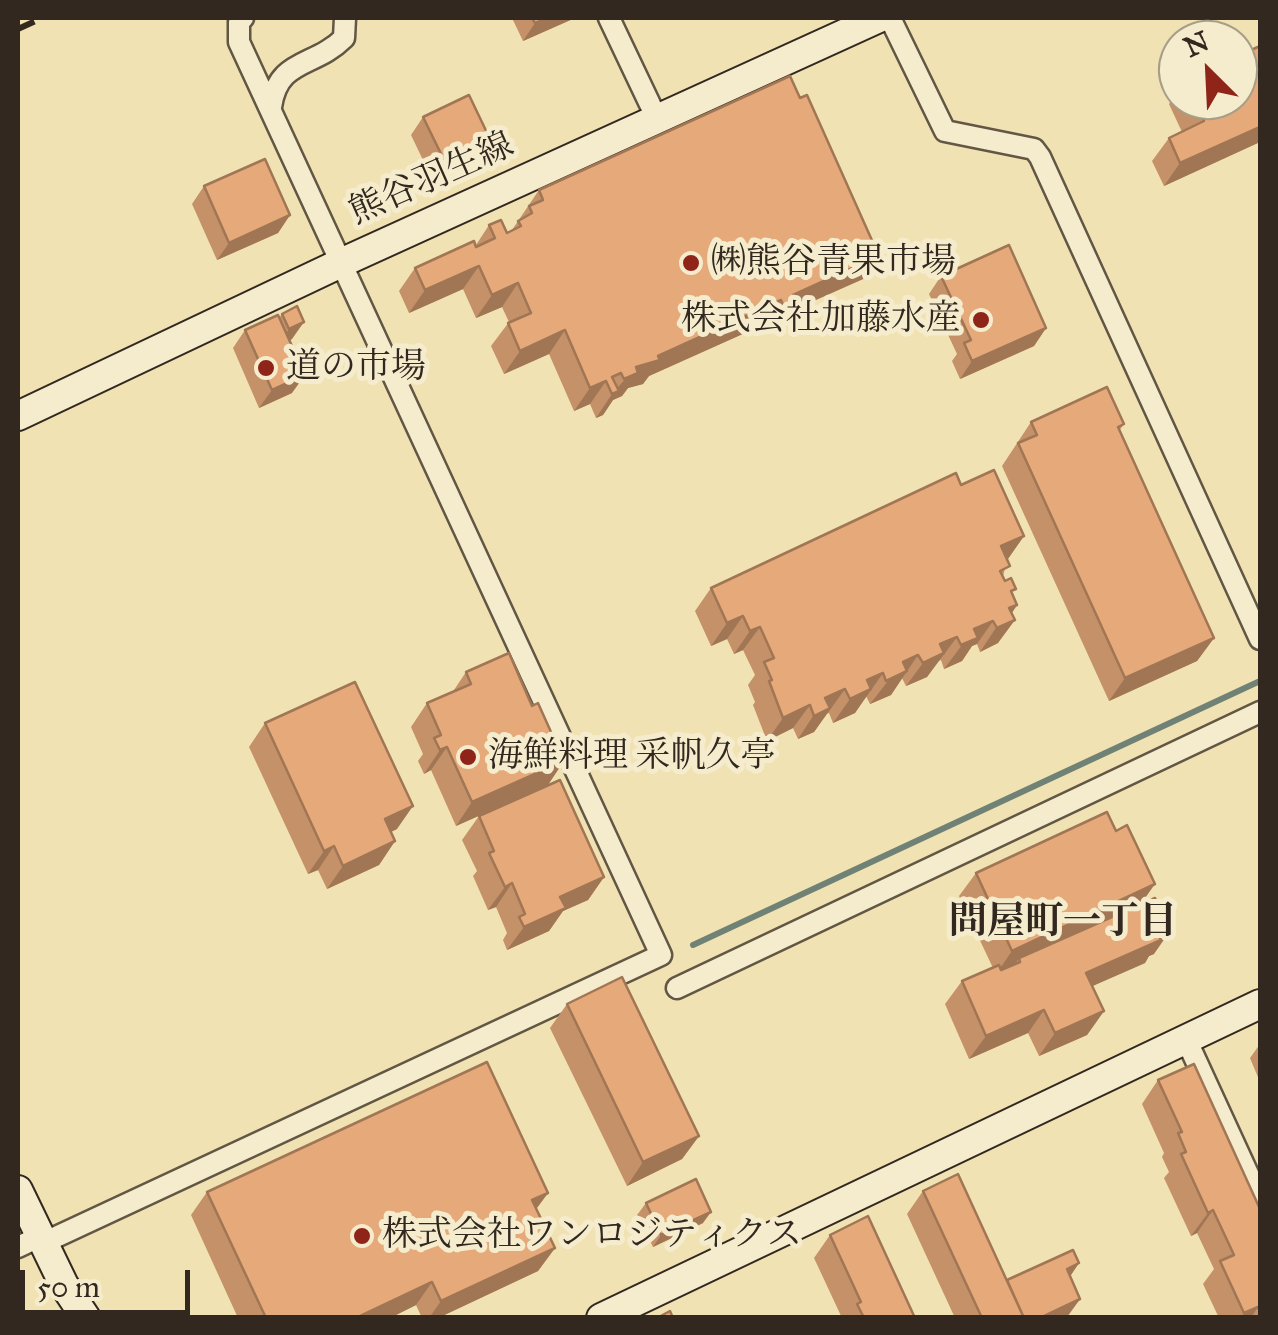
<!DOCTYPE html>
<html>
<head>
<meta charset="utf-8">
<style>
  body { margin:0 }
  #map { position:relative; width:1278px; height:1335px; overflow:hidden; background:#f0e2b2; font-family:"IM FELL Great Primer",serif }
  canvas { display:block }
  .frame { position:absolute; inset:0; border:20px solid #322820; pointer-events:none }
  .north { position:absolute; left:1158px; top:20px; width:100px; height:100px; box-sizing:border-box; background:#f5eccd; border:2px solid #a79e88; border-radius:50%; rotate:336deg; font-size:28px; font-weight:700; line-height:40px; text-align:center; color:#322820 }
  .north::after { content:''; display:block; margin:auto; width:35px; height:45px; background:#8f2418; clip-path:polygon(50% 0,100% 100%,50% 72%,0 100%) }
  .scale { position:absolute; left:20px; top:1270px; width:170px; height:45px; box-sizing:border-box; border:5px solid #322820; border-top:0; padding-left:12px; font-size:30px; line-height:35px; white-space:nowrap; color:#322820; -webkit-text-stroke:8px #f5eccd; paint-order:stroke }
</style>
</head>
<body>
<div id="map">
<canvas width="1278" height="1335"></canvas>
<div class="frame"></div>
<div class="north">N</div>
<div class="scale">50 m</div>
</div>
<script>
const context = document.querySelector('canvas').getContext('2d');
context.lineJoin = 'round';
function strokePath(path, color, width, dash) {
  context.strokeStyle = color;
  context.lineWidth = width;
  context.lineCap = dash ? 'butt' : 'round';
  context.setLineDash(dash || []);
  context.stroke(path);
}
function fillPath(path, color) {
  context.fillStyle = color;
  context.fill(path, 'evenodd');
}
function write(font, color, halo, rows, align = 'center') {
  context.font = font + ' "IM FELL Great Primer","Noto Serif JP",serif';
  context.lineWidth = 10;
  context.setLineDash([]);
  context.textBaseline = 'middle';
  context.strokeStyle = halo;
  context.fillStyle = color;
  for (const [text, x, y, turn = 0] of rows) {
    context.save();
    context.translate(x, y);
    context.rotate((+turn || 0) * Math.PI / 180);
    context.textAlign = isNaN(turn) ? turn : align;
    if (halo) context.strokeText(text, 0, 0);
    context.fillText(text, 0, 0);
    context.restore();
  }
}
strokePath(new Path2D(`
  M693,945L1260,681`), '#708275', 6);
const street = new Path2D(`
  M609,18L657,119
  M890,18L945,131L1034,149L1040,157L1260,639
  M271,107C278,58 314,68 344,38L345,18
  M677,988L1260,712
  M1186,1039L1260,1200
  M43,1243L661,955L239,42V22L243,18
  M18,1247L39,1237`);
const secondary = new Path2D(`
  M18,416L343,262L879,18
  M18,1190L64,1285L86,1318
  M601,1318L1260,1004`);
strokePath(street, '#625644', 25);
strokePath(secondary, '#322820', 32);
strokePath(street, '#f5eccd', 20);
strokePath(secondary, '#f5eccd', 28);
strokePath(new Path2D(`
  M18,29L42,18`), '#322820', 6, [18, 18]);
fillPath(new Path2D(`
  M512,18H575L523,41Z
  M1178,91V100H1238L1260,142L1164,186L1152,161L1169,138L1182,132L1169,104Z
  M423,117L478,157L432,179L411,135Z
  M204,186L290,215L278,233L217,260L192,204Z
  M539,190L863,279L791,311L781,327L768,332L765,324L649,376L643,384L628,388L622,396L613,400L603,415L596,418L590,404L574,411L549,354L504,374L491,346L509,322L502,307L476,318L463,289L409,313L399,291L415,268L476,245L489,225L507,233L512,230Z
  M941,276L1046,328L1034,346L960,379L952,361L957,354L929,294Z
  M297,306L292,339L289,341L292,393L259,408L233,348L245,330L279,318L282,314Z
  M1031,422L1124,424L1119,431L1214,638L1197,661L1109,701L1002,466Z
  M961,485L1024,536L1007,559L1003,577L1017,605L1012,613L998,643L980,652L977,644L972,646L962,661L944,669L941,660L938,661L927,677L906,686L902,678L891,695L870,704L866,696L855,713L833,723L829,713L826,714L814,732L798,739L793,728L767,741L753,705L755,702L748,685L755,675L743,650L734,654L727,639L711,646L695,611L711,588Z
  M466,672L548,785L456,826L431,770L424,774L418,761L423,754L411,727L427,703L452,693Z
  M265,723L397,829L391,832L395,841L379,865L327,889L318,870L308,874L249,747Z
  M479,816L604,877L588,900L563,911L549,931L507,950L503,940L507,933L496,907L488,910L473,876L477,871L462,840Z
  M976,873L1141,904L1154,954L1149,956L1145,963L1092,986L1104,1011L1087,1035L1039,1056L1028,1033L969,1059L945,1004L962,981L993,968L959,896Z
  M567,1004L699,1136L682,1159L627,1186L550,1028Z
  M1260,1044V1082L1250,1058Z
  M1158,1080L1260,1209V1318H1219L1203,1284L1214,1269L1197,1233L1191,1236L1164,1178L1169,1172L1162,1157L1164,1153L1142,1104Z
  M923,1191L1007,1280L1079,1263L1070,1276L1080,1299L1068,1316L955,1318L907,1214Z
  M207,1192L548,1193L536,1209L555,1248L538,1271L438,1318H422L416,1305L390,1318H238L191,1215Z
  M646,1203L703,1223L653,1247L637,1215Z
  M830,1235L915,1318H842L814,1258Z`), '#c59169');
fillPath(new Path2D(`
  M548,18H575L523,41L535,23Z
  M1260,127V142L1164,186L1180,163Z
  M490,139L478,157L432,179L445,162Z
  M290,215L278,233L217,260L229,243Z
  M879,256L863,279L791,311L781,327L768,332L793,295Z
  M479,266L463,289L409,313L425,290Z
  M518,283L502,307L476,318L492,295Z
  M781,300L765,324L649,376L643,384L628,388L622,396L613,400L603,415L596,418L612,394L636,367Z
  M304,322L292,339L277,347L289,329Z
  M1046,328L1034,346L960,379L972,361Z
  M565,330L549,354L504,374L520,351Z
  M305,375L292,393L259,408L272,390Z
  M606,381L590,404L574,411L590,388Z
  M1024,536L1008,559L985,570L1001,546Z
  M1017,605L1003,626L1015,620L998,643L980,652L1009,608Z
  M743,616L727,639L711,646L727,623Z
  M993,621L977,644L972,646L962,661L944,669L974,629Z
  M760,627L743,650L734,654L750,631Z
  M957,637L927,677L906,686L923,663L940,644Z
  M1214,638L1197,661L1109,701L1125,678Z
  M918,655L891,695L870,704L903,662Z
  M883,673L855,713L833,723L850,699L867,680Z
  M845,689L814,732L798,739L825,698Z
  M810,705L793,728L767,741L783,718Z
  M447,747L431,770L424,774L440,750Z
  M564,761L548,785L456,826L472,802Z
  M413,806L397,829L369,842L385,819Z
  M395,841L379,865L327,889L343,866Z
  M334,846L318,870L308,874L324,851Z
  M604,877L588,900L563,911L549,931L507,950L524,927L560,897Z
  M512,883L496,907L488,910L505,887Z
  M1155,884L1138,908L1019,958L1014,966L996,974L1012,951Z
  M1170,931L1154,954L1149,956L1145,963L1070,996L1086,973Z
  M1044,1010L1028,1033L969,1059L986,1036Z
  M1104,1011L1087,1035L1039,1056L1055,1033Z
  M699,1136L682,1159L627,1186L643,1162Z
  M548,1193L531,1216L532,1200Z
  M1213,1210L1197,1233L1191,1236L1208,1213Z
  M711,1212L703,1223L653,1247L661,1235Z
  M555,1248L538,1271L438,1318H429L441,1301Z
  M1079,1263L1067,1281V1269Z
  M432,1282L416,1305L390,1318H356Z
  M1080,1299L1066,1318H1040Z
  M1258,1307L1251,1318H1241L1244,1313Z`), '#a07655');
const building = new Path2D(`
  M532,18H548L535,23Z
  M1260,46V127L1180,163L1169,138L1204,121L1194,100H1238V56Z
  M790,76L800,98L807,95L879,256L793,295L797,303L785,309L781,300L658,356L660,360L636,367L638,373L624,379L621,373L612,377L619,391L612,394L606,381L590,388L565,330L520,351L508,323L531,313L518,283L492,295L479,266L425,290L415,268L474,241L476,247L495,238L489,225L501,220L507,233L521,226L518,221L532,213L529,206L543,200L539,190Z
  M469,95L490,139L445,162L423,117Z
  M265,159L290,215L229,243L204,186Z
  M1009,245L1046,328L972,361L964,343L971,340L941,276Z
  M297,306L304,322L289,329L282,314Z
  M278,315L305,375L272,390L245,330Z
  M1107,387L1124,424L1118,427L1214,638L1125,678L1018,443L1037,435L1031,422Z
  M994,470L1024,536L1001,546L1010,566L1000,571L1005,581L1011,578L1016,589L1011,591L1017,605L1009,608L1015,620L997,628L993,621L974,629L978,638L961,645L957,637L940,644L944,653L923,663L918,655L903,662L907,671L886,681L883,673L867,680L871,689L850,699L845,689L825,698L830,708L814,716L810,705L783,718L769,681L772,680L764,662L774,658L760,627L750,631L743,616L727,623L711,588L956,473L961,485Z
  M509,653L532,706L538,703L564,761L472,802L447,747L440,750L434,738L441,735L427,703L471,684L466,672Z
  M355,682L413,806L385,819L395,841L343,866L334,846L324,851L265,723Z
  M560,780L604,877L560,897L566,908L524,927L519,917L525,914L512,883L505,887L489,853L494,851L479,816Z
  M1107,812L1116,831L1127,825L1155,884L1012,951L976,873Z
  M1155,898L1170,931L1159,936L1161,940L1086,973L1104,1011L1055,1033L1044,1010L986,1036L962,981L999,965L1001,970L1020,962L1019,958Z
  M622,977L699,1136L643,1162L567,1004Z
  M487,1062L548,1193L532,1200L555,1248L441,1301L432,1282L356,1318H266L207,1192Z
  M1194,1064L1260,1209V1312L1258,1307L1244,1313L1220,1261L1234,1255L1213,1210L1208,1213L1181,1154L1186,1152L1178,1133L1182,1132L1158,1080Z
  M958,1174L1024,1318H982L923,1191Z
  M696,1179L711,1212L661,1235L646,1203Z
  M868,1216L915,1318H864L857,1304L861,1302L830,1235Z
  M1073,1250L1079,1263L1067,1269L1080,1299L1040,1318H1024L1007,1280Z
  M670,1311L673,1318H657Z`);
fillPath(building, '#e5a97a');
strokePath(building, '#a07655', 2.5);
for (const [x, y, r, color] of [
  [691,263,10,"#8f2418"],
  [981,320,10,"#8f2418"],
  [266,368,10,"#8f2418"],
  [468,757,10,"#8f2418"],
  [362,1236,10,"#8f2418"]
]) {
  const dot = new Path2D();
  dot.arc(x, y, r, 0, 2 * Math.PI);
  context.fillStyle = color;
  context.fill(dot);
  strokePath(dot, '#f5eccd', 4);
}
write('35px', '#322820', '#f5eccd', [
  ["熊谷羽生線",432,180,-24]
]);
write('35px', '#322820', '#f5eccd', [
  ["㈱熊谷青果市場",711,263],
  ["株式会社加藤水産",961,320,"right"],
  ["道の市場",286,368],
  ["海鮮料理 采帆久亭",488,757],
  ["株式会社ワンロジティクス",382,1236]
], 'left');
write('bold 38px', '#322820', '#f5eccd', [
  ["問屋町一丁目",1063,924]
]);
</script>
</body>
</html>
